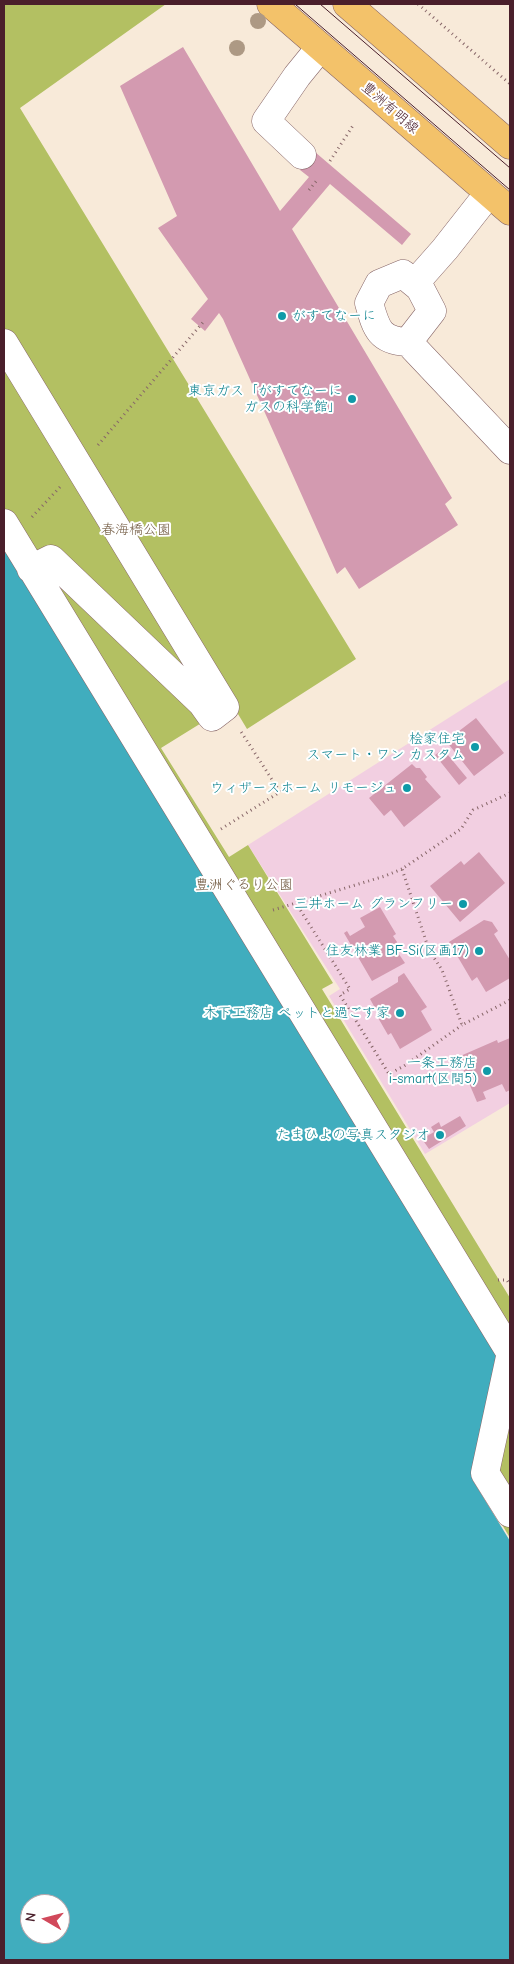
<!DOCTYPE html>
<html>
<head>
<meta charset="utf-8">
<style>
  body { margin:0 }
  #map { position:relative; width:514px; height:1964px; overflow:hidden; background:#f8ead9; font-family:"Comic Neue",sans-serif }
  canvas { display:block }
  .frame { position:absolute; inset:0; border:5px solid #4a1f2b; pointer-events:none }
  .north { position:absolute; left:20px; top:1894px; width:50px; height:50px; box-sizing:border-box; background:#fff; border:1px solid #b7a5aa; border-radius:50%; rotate:278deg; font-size:14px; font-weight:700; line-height:20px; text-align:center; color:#4a1f2b }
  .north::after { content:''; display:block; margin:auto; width:18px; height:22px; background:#d1495b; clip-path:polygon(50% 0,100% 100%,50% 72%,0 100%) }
</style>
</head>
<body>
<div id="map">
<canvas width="514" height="1964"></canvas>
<div class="frame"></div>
<div class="north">N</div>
</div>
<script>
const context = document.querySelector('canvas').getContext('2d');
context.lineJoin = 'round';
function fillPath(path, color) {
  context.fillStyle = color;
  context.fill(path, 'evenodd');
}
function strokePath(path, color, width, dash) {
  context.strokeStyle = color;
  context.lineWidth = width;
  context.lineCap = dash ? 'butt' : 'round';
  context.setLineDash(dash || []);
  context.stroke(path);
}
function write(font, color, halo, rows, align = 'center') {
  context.font = font + ' "Comic Neue","Klee One",sans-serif';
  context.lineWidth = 4;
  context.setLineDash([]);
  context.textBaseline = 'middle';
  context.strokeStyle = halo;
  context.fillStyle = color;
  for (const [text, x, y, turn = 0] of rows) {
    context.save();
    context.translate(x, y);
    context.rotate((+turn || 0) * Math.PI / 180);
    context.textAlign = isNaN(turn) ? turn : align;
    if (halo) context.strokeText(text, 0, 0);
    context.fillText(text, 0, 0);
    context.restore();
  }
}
fillPath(new Path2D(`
  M510,679V1103L425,1154L329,996L340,989L248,845Z`), '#f2cfe1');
fillPath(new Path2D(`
  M4,4H166L20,108L356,659L247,729L232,704L161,748L229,857L248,845L333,983L322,989L510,1298V1538L474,1478L506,1353L4,544Z`), '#b3c062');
fillPath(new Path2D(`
  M4,543L505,1354L472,1479L510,1541V1960H4ZM30,1904H60V1934H30Z`), '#40adbe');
fillPath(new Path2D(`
  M183,47L280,211L309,177L300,170L315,152L411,234L402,245L330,184L292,229L452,498L445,504L458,525L359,589L345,567L337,574L223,319L219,313L205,331L191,319L208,299L158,228L177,216L120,86Z
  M476,718L504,753L474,776L446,741Z
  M443,749L467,778L459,785L435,755Z
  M412,764L416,768H420L427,777L425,779L441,797L404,827L391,810L384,816L369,798Z
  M479,852L505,883L460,922L430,886L461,861L464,865Z
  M380,907L396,934L393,936L397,942L394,947L405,963L372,981L344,933L347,931L350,936L365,927L360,918Z
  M484,920L492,922L498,931L494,934L510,960V978L486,992L477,977L472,981L449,942Z
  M404,973L427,1007L421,1011L432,1030L400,1049L391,1033L388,1035L377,1016L379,1015L370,999L398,982V977Z
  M510,1038V1090L506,1092L502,1084L483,1092L486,1099L477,1102L458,1057L497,1040L498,1043Z
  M460,1116L466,1126L429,1149L422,1139L434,1132L431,1127L439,1122L441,1127Z`), '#d39ab0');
const minor = new Path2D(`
  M302,155L266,121L297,76L319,49
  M415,283L445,249L489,193
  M408,342L432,311L420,288L403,274L379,284L369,303C376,328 379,341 408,342L510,450
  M4,343L225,707L212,717L202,703L51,559L31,569
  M4,523L510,1352
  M510,1357L485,1473L510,1513`);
const major = new Path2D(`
  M271,4L510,211
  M347,4L510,145`);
strokePath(minor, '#876668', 29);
strokePath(major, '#876668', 29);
strokePath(new Path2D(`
  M418,4L510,84
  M330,161L354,124
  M309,190L318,179
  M98,445L205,320
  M32,517L60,487
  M510,793L473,810L461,829L402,869L429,950L442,970L462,1025L510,1000
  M221,829L280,792L240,730
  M402,869L385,876L296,903L350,989L340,995L389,1074L404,1066L462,1025
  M273,910L296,903
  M498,1280H507L510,1285`), '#876668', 3, [1, 4]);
strokePath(minor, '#fff', 28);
strokePath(major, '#f3c26a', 28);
strokePath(new Path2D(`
  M295,4L510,190
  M320,4L510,168`), '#4a1f2b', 1);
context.fillStyle = '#ad9984';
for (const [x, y] of [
  [258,21],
  [237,48]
]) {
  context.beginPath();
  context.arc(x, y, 8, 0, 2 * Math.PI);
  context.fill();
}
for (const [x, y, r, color] of [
  [282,316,5,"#0f9aa8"],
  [352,399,5,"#0f9aa8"],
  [475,747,5,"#0f9aa8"],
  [407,788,5,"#0f9aa8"],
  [463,904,5,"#0f9aa8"],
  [479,951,5,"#0f9aa8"],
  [400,1013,5,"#0f9aa8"],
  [487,1071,5,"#0f9aa8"],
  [440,1135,5,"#0f9aa8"]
]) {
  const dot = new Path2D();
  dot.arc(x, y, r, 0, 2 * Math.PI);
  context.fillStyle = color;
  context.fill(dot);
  strokePath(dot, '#fff', 2);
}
write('14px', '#4a1f2b', '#fff', [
  ["豊洲有明線",390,108,41]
]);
write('14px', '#0d838f', '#fff', [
  ["がすてなーに",292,316,"left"],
  ["東京ガス「がすてなーに",342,391],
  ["ガスの科学館」",342,407],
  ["桧家住宅",465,739],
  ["スマート・ワン カスタム",465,755],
  ["ウィザースホーム リモージュ",397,788],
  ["三井ホーム グランフリー",453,904],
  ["住友林業 BF-Si(区画17)",469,951],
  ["木下工務店 ペットと過ごす家",390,1013],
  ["一条工務店",477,1063],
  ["i-smart(区間5)",477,1079],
  ["たまひよの写真スタジオ",430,1135]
], 'right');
write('14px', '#6f573e', '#fff', [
  ["春海橋公園",136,530],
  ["豊洲ぐるり公園",244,885]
]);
</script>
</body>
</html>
